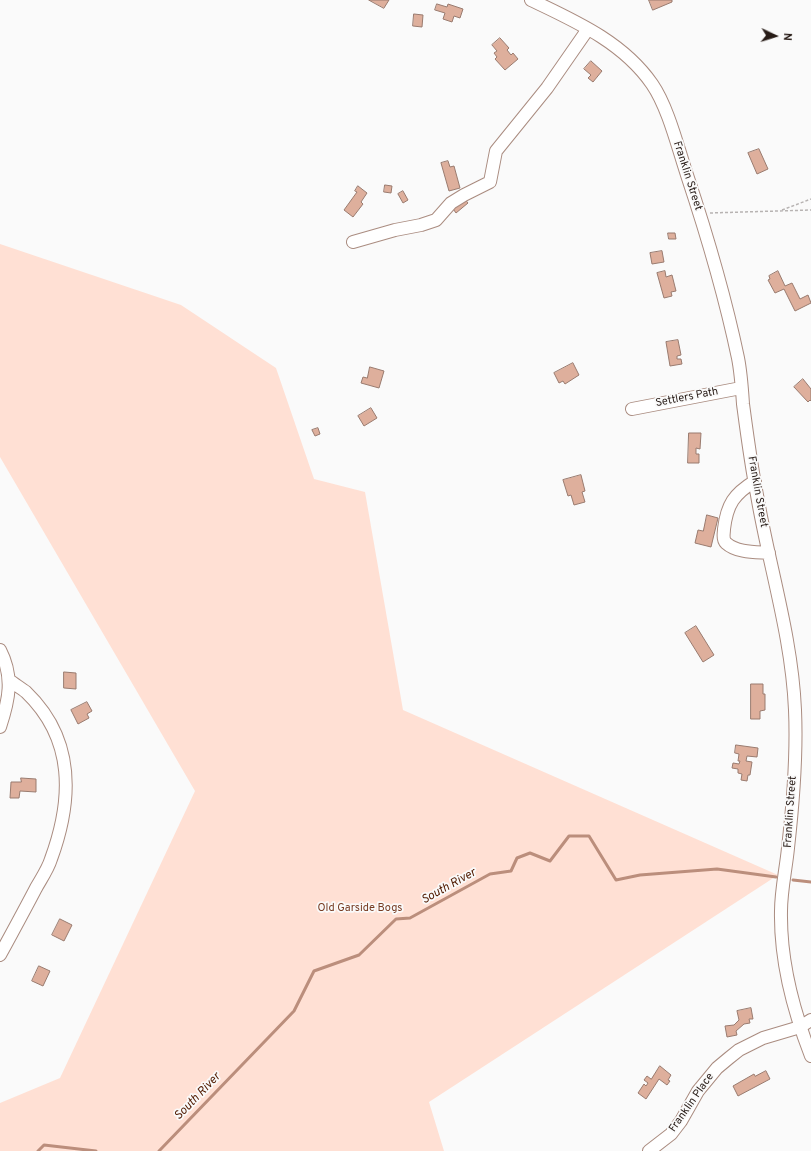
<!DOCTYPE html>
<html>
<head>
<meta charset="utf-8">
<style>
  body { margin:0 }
  #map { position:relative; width:811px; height:1151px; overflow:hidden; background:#fafafa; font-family:Overpass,sans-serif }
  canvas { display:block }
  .north { position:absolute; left:755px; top:16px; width:40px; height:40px; -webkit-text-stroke:3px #fafafa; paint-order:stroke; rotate:94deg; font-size:11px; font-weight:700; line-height:16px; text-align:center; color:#271b16 }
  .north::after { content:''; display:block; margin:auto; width:14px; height:18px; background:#271b16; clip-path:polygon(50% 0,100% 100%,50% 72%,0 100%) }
</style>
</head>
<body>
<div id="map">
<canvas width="811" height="1151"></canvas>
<div class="north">N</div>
</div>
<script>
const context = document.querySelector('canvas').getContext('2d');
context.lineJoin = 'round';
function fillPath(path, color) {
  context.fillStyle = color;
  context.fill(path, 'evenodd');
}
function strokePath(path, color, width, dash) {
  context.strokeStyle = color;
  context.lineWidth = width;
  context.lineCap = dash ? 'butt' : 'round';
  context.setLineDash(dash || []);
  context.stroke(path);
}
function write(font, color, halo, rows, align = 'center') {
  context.font = font + ' Overpass,sans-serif';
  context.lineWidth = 3.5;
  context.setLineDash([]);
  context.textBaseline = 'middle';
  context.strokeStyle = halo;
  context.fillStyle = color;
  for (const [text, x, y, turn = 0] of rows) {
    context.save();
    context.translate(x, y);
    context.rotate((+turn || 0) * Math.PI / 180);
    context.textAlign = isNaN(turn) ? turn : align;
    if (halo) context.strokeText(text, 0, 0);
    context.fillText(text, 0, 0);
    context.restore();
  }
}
fillPath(new Path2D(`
  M0,244L181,305L276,368L314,479L365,492L403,710L778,875L429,1102L444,1151H0V1103L60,1078L195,791L0,457Z`), '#ffe0d4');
strokePath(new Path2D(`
  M793,880L811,882
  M38,1151L44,1145L96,1151
  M159,1151L294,1011L314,971L359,955L396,919L410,918L490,874L511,871L517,858L530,853L550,861L569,836H589L616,880L640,875L717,869L776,877`), '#bb8e7c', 3);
const building = new Path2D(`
  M369,0H389L384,8Z
  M649,0H672V2L653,10Z
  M437,4L447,7L448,4L463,9L460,18L454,16L452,22L443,19L445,13L435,10Z
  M414,14L423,15L422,27L413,26Z
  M500,38L509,48L507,50L511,55L513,53L518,59L505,70L495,59L497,57L494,53L497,51L492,45Z
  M591,61L602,71L593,82L588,78L591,75L584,69Z
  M759,149L768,169L757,174L748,153Z
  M448,161L450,167L454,166L460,188L449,191L441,163Z
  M385,185L392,186L391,193L384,192Z
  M358,186L367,193L361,202L363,204L353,217L344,210L357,192L355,191Z
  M403,191L408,200L403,203L398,194Z
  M462,196L468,203L456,213L451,206Z
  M668,233H675L676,239H669Z
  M662,251L664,262L652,264L650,253Z
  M665,271L666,277L672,275L676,291L671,292L672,296L664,298L657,273Z
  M778,271L785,286L792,283L800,299L808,295L811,303L795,311L784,289L775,293L768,280L770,279L769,276Z
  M678,340L681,355L677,356V359H681L682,364L670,366L666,342Z
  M573,363L579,375L565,384L563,381L559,383L554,373Z
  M370,367L384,371L379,388L361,383L363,377L367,378Z
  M803,379L811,389V401L810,400L808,402L794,387Z
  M371,408L377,418L364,426L358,416Z
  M318,428L320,434L315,436L312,430Z
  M689,433H701L700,449L696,448V454H699V463H688Z
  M581,475L585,491L582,492L585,502L574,505L571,495L568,496L563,480Z
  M707,515L718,518L711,547L695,543L698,530L703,531Z
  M696,626L714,655L703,662L685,633Z
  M64,672L76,673V689L64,688Z
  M751,684H763V694H765V710L760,711V719H751Z
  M87,702L92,711L87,714L89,718L78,724L71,710Z
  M736,745L758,748L757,757L747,756L746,761L752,762L750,775H748L747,781L741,780L742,774L738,773V769L732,768L733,763L739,764L740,761H738L739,754L735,753Z
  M21,778L36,779V792L20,791L19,798H10L11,782H21Z
  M60,919L72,925L64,941L52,935Z
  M39,966L50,971L43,986L32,981Z
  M751,1008L753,1019H749L750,1023L744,1024L736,1031L737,1035L727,1037L725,1026L734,1025L739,1020L737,1011Z
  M660,1066L671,1075L668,1080L670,1081L667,1085L659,1079L646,1099L638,1093L644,1084L646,1086L648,1083L644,1080L647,1076L651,1079Z
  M766,1071L770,1079L738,1096L733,1086L754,1074L755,1076Z`);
fillPath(building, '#deaf9c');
strokePath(building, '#997b6f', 1);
const minor = new Path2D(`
  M531,0C575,21 623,42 652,84C668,107 678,148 687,175C707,235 725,296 738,358C741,373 742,389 743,404C747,434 751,465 757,495C769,566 792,637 795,710C797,754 793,804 788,848C786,869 781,890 781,911C780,961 793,1010 811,1056
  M353,242L395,230L421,225L436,220L451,203L464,195L490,182L496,151L547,88L588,29
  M632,409L741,388
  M755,481C734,494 727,504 724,529C724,534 722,539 726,543C737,553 756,552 769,553
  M0,650C14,677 9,700 0,727
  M0,955C12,933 24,911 36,888C41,879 48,869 51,859C73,799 75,739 26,692C21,688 14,684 9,680
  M649,1151L671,1134L681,1121L698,1091L717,1068L729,1058L739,1050L763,1038L800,1027L811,1020`);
strokePath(minor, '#aa8c80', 14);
strokePath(new Path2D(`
  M782,210L811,199
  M710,213L811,210`), '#b7b3b2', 1.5, [3, 2]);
strokePath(minor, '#fff', 12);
write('11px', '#271b16', '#fafafa', [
  ["Franklin Street",687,176,72],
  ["Settlers Path",687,398,-11],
  ["Franklin Street",757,492,80],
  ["Franklin Street",791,812,-86],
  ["Franklin Place",692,1103,-55]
]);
write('11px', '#773c23', '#fafafa', [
  ["Old Garside Bogs",360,909]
]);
write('italic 12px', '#511a00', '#fafafa', [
  ["South River",449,887,-29],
  ["South River",198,1097,-46]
]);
</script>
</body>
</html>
